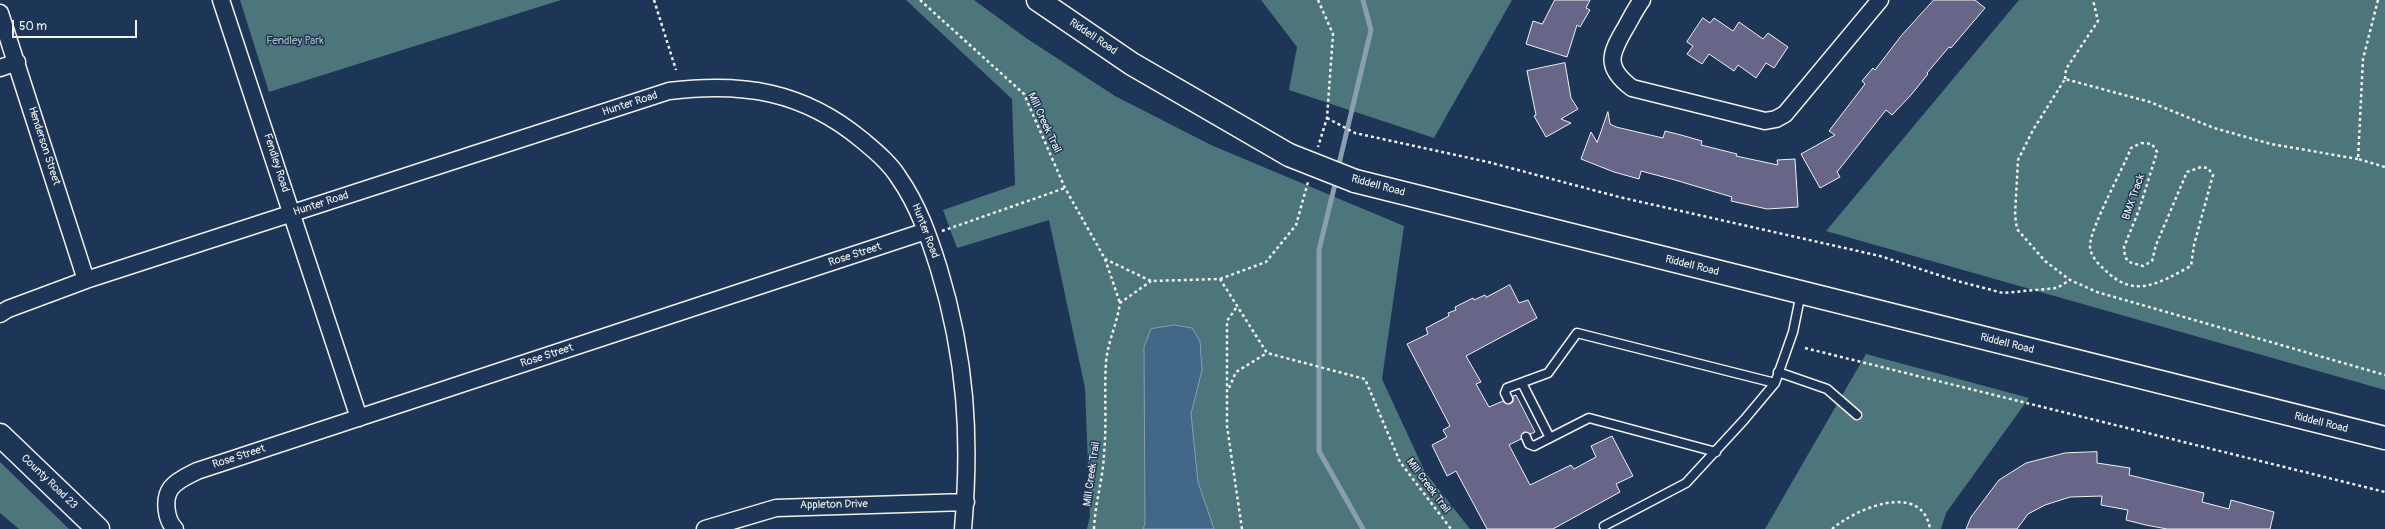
<!DOCTYPE html>
<html>
<head>
<meta charset="utf-8">
<style>
  body { margin:0 }
  #map { position:relative; width:2385px; height:529px; overflow:hidden; background:#1d3557; font-family:Pangolin,sans-serif }
  canvas { display:block }
  .scale { position:absolute; left:12px; top:20px; width:125px; height:18px; box-sizing:border-box; border:2px solid #f4f1e8; border-top:0; padding-left:5px; font-size:12px; line-height:14px; white-space:nowrap; color:#f4f1e8; -webkit-text-stroke:3px #1d3557; paint-order:stroke }
</style>
</head>
<body>
<div id="map">
<canvas width="2385" height="529"></canvas>
<div class="scale">50 m</div>
</div>
<script>
const context = document.querySelector('canvas').getContext('2d');
context.lineJoin = 'round';
function fillPath(path, color) {
  context.fillStyle = color;
  context.fill(path, 'evenodd');
}
function strokePath(path, color, width, dash) {
  context.strokeStyle = color;
  context.lineWidth = width;
  context.lineCap = dash ? 'butt' : 'round';
  context.setLineDash(dash || []);
  context.stroke(path);
}
function write(font, color, halo, rows, align = 'center') {
  context.font = font + ' Pangolin,sans-serif';
  context.lineWidth = 3;
  context.setLineDash([]);
  context.textBaseline = 'middle';
  context.strokeStyle = halo;
  context.fillStyle = color;
  for (const [text, x, y, turn = 0] of rows) {
    context.save();
    context.translate(x, y);
    context.rotate((+turn || 0) * Math.PI / 180);
    context.textAlign = isNaN(turn) ? turn : align;
    if (halo) context.strokeText(text, 0, 0);
    context.fillText(text, 0, 0);
    context.restore();
  }
}
fillPath(new Path2D(`
  M240,0H561L269,92Z
  M906,0H974L1026,38L1115,96L1211,145L1404,226L1382,379L1425,472L1470,529H1087L1090,516L1085,388L1049,220L957,248L943,210L1015,185L1012,99Z
  M1261,0H1512L1434,138L1289,90L1297,47Z
  M2019,0H2385V390L1826,231Z
  M1866,354L2029,398L1946,513L1941,529H1765Z
  M0,462L69,529H19L0,513Z`), '#4c767b');
const water = new Path2D(`
  M1174,325L1192,328L1200,341L1202,370L1191,414L1198,482L1214,529H1143L1145,524L1144,347L1151,329Z`);
fillPath(water, '#416789');
strokePath(water, '#899eaf', 1);
strokePath(new Path2D(`
  M1338,168L1371,30L1363,0
  M1336,180L1319,250V451L1363,529`), '#899eaf', 5);
const building = new Path2D(`
  M1555,0H1590L1586,8L1590,10L1580,27L1577,25L1567,57L1526,44L1533,21L1542,24Z
  M1934,0H1975L1985,8L1951,48L1949,47L1927,73L1928,74L1911,95L1892,115L1886,110L1837,172L1840,177L1820,188L1801,154L1835,135L1829,131L1865,84L1862,81L1873,68L1875,70L1901,36Z
  M1703,18L1710,23L1714,18L1733,31L1739,22L1763,39L1768,33L1788,47L1774,68L1766,63L1756,78L1738,65L1734,71L1709,54L1702,64L1687,54L1693,46L1687,42Z
  M1565,63L1571,98L1578,109L1561,119L1571,123L1546,137L1534,116L1536,115L1527,71Z
  M1608,112L1610,124L1616,127L1663,138L1665,131L1681,135L1702,141L1701,145L1737,154L1736,156L1778,165L1777,160L1795,159L1798,207L1767,209L1731,201L1732,197L1675,180L1641,171L1639,179L1614,172L1581,159L1591,132L1597,142Z
  M1510,285L1519,303L1528,300L1537,318L1466,356L1481,382L1476,384L1489,407L1503,401L1510,404L1513,402V396L1516,395L1535,432L1531,434L1524,432L1521,439L1509,445L1530,485L1571,465L1574,469L1596,457L1591,446L1612,436L1633,476L1616,484L1620,492L1553,529H1487L1456,471L1447,476L1432,445L1447,437L1443,430L1450,426L1407,344L1428,334L1426,328L1449,316L1448,313L1456,310L1455,307L1473,298L1474,300L1485,295L1486,297Z
  M2097,452V463L2130,468L2129,475L2204,493L2202,502L2229,509L2231,500L2274,512L2270,529H2167L2146,525L2126,520L2128,510L2101,505L2102,496L2070,497L2045,505L2028,514L2017,529H1966L1971,517L1999,480L2026,463L2065,453Z`);
fillPath(building, '#686688');
strokePath(building, '#f4f1e8', 1);
const service = new Path2D(`
  M1778,372L1827,389L1857,415
  M1522,383L1550,438
  M1508,399L1505,393L1507,388L1548,373L1577,333L1775,383
  M1526,437L1529,444L1534,446L1589,418L1716,452
  M1604,526L1686,483L1744,420L1775,383L1793,332L1801,293`);
const minor = new Path2D(`
  M221,0L359,418
  M1642,0C1636,8 1631,18 1626,27C1610,54 1604,67 1632,88L1765,121L1776,119L1785,114L1880,0
  M0,13L86,280
  M0,68L17,62
  M0,314L8,309L86,280L669,91C743,82 803,91 862,140C875,151 890,163 899,178C918,205 929,237 939,269C966,358 971,437 963,529
  M175,529C166,520 163,499 171,488C177,480 189,475 197,471L926,231
  M705,529L776,508L966,502`);
const secondary = new Path2D(`
  M0,435L98,529`);
const primary = new Path2D(`
  M1038,0L1132,64L1289,155
  M1355,181L2385,438`);
strokePath(service, '#f4f1e8', 11);
strokePath(minor, '#f4f1e8', 19);
strokePath(secondary, '#f4f1e8', 25);
strokePath(primary, '#f4f1e8', 25);
strokePath(new Path2D(`
  M654,0L676,70
  M920,0L1024,94L1065,188L1105,259L1151,281L1220,279L1267,353L1365,379L1400,462L1451,529
  M1318,0L1333,34L1327,118L1318,147
  M2378,0L2363,59L2358,159L2385,167
  M2065,79L2066,69L2098,21L2093,0
  M1327,118L1355,133L1488,162L1619,197L1880,256L1957,281L2003,293L2057,288L2070,280
  M2141,143L2152,144L2157,152L2139,210L2124,247L2125,257L2129,262L2143,266L2152,261L2156,245L2187,172L2201,167L2208,168L2213,175L2194,245L2191,266C2159,283 2134,300 2104,269C2098,264 2090,255 2090,246C2090,228 2123,169 2131,148Z
  M2358,159L2271,144L2214,128L2150,102L2065,79L2033,130L2018,160L2015,215L2017,229L2045,261L2070,280L2097,292L2385,375
  M942,231L1065,188
  M1105,259L1120,303
  M1220,279L1266,262L1296,225L1308,182
  M1236,308L1227,321V426L1242,529
  M1805,348L2385,492
  M1229,388L1236,372L1267,353
  M1094,529C1095,503 1103,479 1104,454C1107,423 1104,392 1106,362C1108,341 1117,324 1120,303L1151,281
  M1832,529C1855,509 1922,480 1930,529`), '#f4f1e8', 2.5, [3, 3]);
strokePath(service, '#1d3557', 8);
strokePath(minor, '#1d3557', 16);
strokePath(secondary, '#1d3557', 22);
strokePath(primary, '#1d3557', 22);
const primaryBridge = new Path2D(`
  M1289,155L1355,181`);
strokePath(primaryBridge, '#f4f1e8', 25, []);
strokePath(primaryBridge, '#1d3557', 22);
write('11px', '#f4f1e8', '#1d3557', [
  ["Riddell Road",1093,37,34],
  ["Hunter Road",630,104,-18],
  ["Mill Creek Trail",1044,123,65],
  ["Henderson Street",44,146,72],
  ["Fendley Road",276,163,72],
  ["Riddell Road",1378,186,15],
  ["BMX Track",2134,197,-71],
  ["Hunter Road",321,204,-18],
  ["Hunter Road",925,231,69],
  ["Rose Street",855,255,-18],
  ["Riddell Road",1692,266,14],
  ["Riddell Road",2007,344,14],
  ["Rose Street",547,356,-18],
  ["Riddell Road",2321,423,14],
  ["Rose Street",239,457,-18],
  ["Mill Creek Trail",1092,474,-82],
  ["County Road 23",49,482,44],
  ["Mill Creek Trail",1428,486,53],
  ["Appleton Drive",834,505,-1]
]);
write('11px', '#b1c0bc', '#1d3557', [
  ["Fendley Park",295,41]
]);
</script>
</body>
</html>
